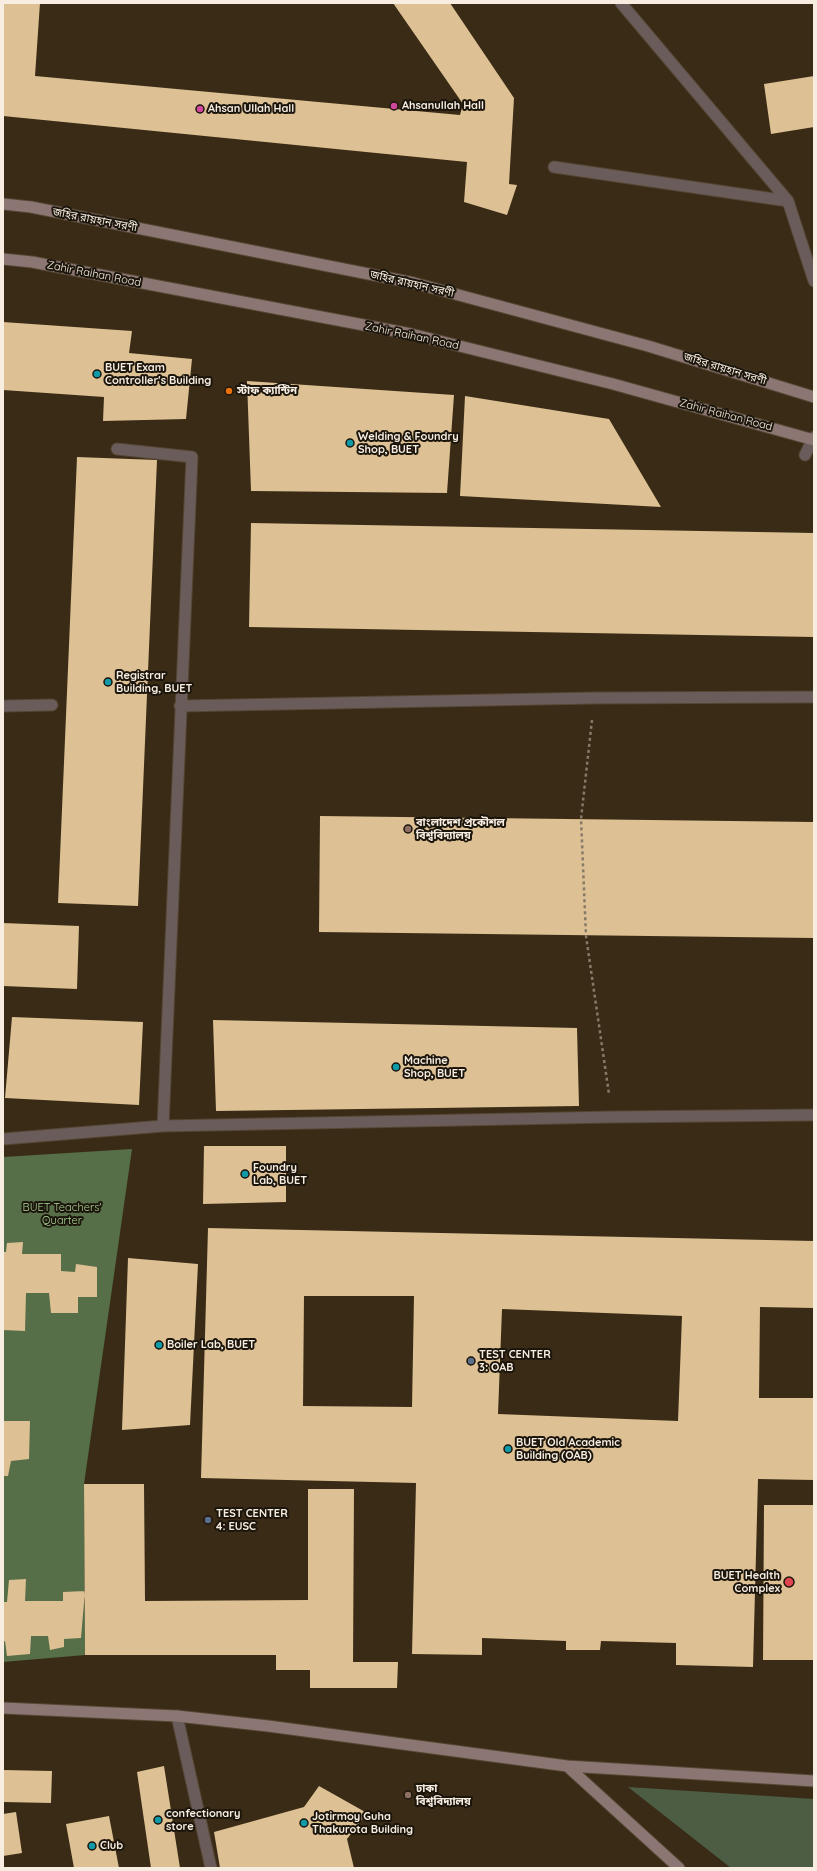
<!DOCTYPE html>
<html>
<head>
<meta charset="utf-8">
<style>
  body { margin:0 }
  #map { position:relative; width:817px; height:1871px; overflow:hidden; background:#392b16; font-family:Quicksand,sans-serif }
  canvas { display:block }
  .frame { position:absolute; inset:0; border:4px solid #f7eee1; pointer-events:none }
</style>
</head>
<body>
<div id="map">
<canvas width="817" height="1871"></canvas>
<div class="frame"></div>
</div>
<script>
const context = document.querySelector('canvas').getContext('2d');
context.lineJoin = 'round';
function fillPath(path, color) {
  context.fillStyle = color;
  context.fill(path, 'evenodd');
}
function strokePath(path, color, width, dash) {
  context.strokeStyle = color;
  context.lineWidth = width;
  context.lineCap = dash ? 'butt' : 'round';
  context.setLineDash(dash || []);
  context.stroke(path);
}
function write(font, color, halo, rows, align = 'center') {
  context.font = font + ' Quicksand,"Noto Sans Bengali",sans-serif';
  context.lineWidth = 4;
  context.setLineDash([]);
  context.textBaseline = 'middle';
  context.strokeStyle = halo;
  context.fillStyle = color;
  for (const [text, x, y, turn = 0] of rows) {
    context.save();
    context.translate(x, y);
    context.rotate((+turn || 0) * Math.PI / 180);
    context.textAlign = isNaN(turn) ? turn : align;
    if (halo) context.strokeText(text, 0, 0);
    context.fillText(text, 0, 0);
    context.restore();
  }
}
fillPath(new Path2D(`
  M628,1787L814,1799V1868H731Z`), '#4c5d44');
fillPath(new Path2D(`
  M132,1149L84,1484L85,1655L3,1662V1157Z`), '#566f48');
fillPath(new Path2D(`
  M3,3H40L35,76L460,115L463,104L393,3H450L514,98L509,184L517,185L507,215L464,202L467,162L3,116Z
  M814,76V127L771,134L764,84Z
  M3,322L132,331L129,353L192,359L186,419L103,421L104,397L3,390Z
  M247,381L454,395L447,493L251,491Z
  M465,396L609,419L661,507L460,496Z
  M77,457L157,460L138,906L58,903Z
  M251,523L814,533V637L249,627Z
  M320,816L814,822V938L319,932Z
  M3,923L79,926L77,989L3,986Z
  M12,1017L143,1022L139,1105L5,1098Z
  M213,1020L577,1028L579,1106L216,1111Z
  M204,1146H286V1202L203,1204Z
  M208,1228L814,1241V1308L760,1307L759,1398H814V1480L758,1479L753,1667L676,1665V1643L601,1641L600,1650H566V1641L482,1638V1655L412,1654L416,1483L201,1478ZM304,1296H414L412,1407L303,1406ZM502,1309L682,1316L678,1421L498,1414Z
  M23,1242L22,1254H61V1271L75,1272L76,1264L97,1267V1297H78V1313H51L49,1293H26L25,1331L3,1330V1252H6L7,1243Z
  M128,1258L198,1264L190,1425L122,1430Z
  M3,1421H30L29,1459L11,1461L8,1476H3Z
  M84,1484H144L145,1601L308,1600V1489H354L353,1662H398L397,1688H310V1670H276V1655H85Z
  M764,1505H814V1660H763Z
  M26,1579L25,1601H63V1592L85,1591L81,1638L64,1639V1647L50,1650L48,1636H31L30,1654L7,1656L5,1641L3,1642V1602H7L9,1580Z
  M164,1766L180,1868H151L137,1772Z
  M3,1770L52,1771L51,1803L3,1802Z
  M319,1786L367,1813L347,1839L354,1868H220L214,1832L304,1807Z
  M16,1812L22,1853L3,1856V1814Z
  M109,1816L119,1868H74L66,1824Z`), '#ddc093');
const service = new Path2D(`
  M117,449L192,457L163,1126
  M3,706L52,705
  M180,706L594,698L814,697
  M3,1139L163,1126L612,1117L814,1115
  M177,1716L211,1868`);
const minor = new Path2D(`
  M621,3L788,201L814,281
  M554,167L788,201
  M805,455L814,437`);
const secondary = new Path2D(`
  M3,204L31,207L414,283L648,346L814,397
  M3,259L32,262L411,334L613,384L814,440
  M3,1708L177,1716L268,1726L567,1766L814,1781
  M567,1766L679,1868`);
strokePath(service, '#544632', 13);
strokePath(minor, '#544632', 13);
strokePath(secondary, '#544632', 13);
strokePath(new Path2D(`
  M592,720L581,819L586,936L609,1094`), '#867a68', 2.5, [3, 3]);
strokePath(service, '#6a5c5a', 11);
strokePath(minor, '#6a5c5a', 11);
strokePath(secondary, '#8b7673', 11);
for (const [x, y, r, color] of [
  [394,106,4,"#d1479c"],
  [200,109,4,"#d1479c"],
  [97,374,4,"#0f9aa8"],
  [229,391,4,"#e8710a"],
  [350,443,4,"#0f9aa8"],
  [108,682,4,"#0f9aa8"],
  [408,829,4,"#8d6e63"],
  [396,1067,4,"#0f9aa8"],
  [245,1174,4,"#0f9aa8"],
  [159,1345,4,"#0f9aa8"],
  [471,1361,4,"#5c6f8a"],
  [508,1449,4,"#0f9aa8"],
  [208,1520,4,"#5c6f8a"],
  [789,1582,5,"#e0444e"],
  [408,1795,4,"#8d6e63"],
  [158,1820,4,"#0f9aa8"],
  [304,1823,4,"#0f9aa8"],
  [92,1846,4,"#0f9aa8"]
]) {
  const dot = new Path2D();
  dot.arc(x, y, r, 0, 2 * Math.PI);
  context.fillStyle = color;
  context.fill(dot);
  strokePath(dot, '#1b150c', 1.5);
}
write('bold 11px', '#f7eee1', '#1b150c', [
  ["Ahsanullah Hall",402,106],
  ["Ahsan Ullah Hall",208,109],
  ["BUET Exam",105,368],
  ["Controller's Building",105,381],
  ["স্টাফ ক্যান্টিন",237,391],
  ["Welding & Foundry",358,437],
  ["Shop, BUET",358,450],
  ["Registrar",116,676],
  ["Building, BUET",116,689],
  ["বাংলাদেশ প্রকৌশল",416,823],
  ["বিশ্ববিদ্যালয়",416,836],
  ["Machine",404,1061],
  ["Shop, BUET",404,1074],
  ["Foundry",253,1168],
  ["Lab, BUET",253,1181],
  ["Boiler Lab, BUET",167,1345],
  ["TEST CENTER",479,1355],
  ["3: OAB",479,1368],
  ["BUET Old Academic",516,1443],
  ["Building (OAB)",516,1456],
  ["TEST CENTER",216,1514],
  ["4: EUSC",216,1527],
  ["BUET Health",780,1576,"right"],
  ["Complex",780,1589,"right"],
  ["ঢাকা",416,1789],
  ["বিশ্ববিদ্যালয়",416,1802],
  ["confectionary",166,1814],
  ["store",166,1827],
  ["Jotirmoy Guha",312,1817],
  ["Thakurota Building",312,1830],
  ["Club",100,1846]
], 'left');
write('11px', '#f7eee1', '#1b150c', [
  ["জহির রায়হান সরণী",95,220,11],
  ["Zahir Raihan Road",94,274,11],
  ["জহির রায়হান সরণী",412,284,13],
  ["Zahir Raihan Road",412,336,12],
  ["জহির রায়হান সরণী",725,369,17],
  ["Zahir Raihan Road",726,415,15]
]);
write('11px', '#abd595', '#1b150c', [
  ["BUET Teachers'",62,1208],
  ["Quarter",62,1221]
]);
</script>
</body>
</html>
